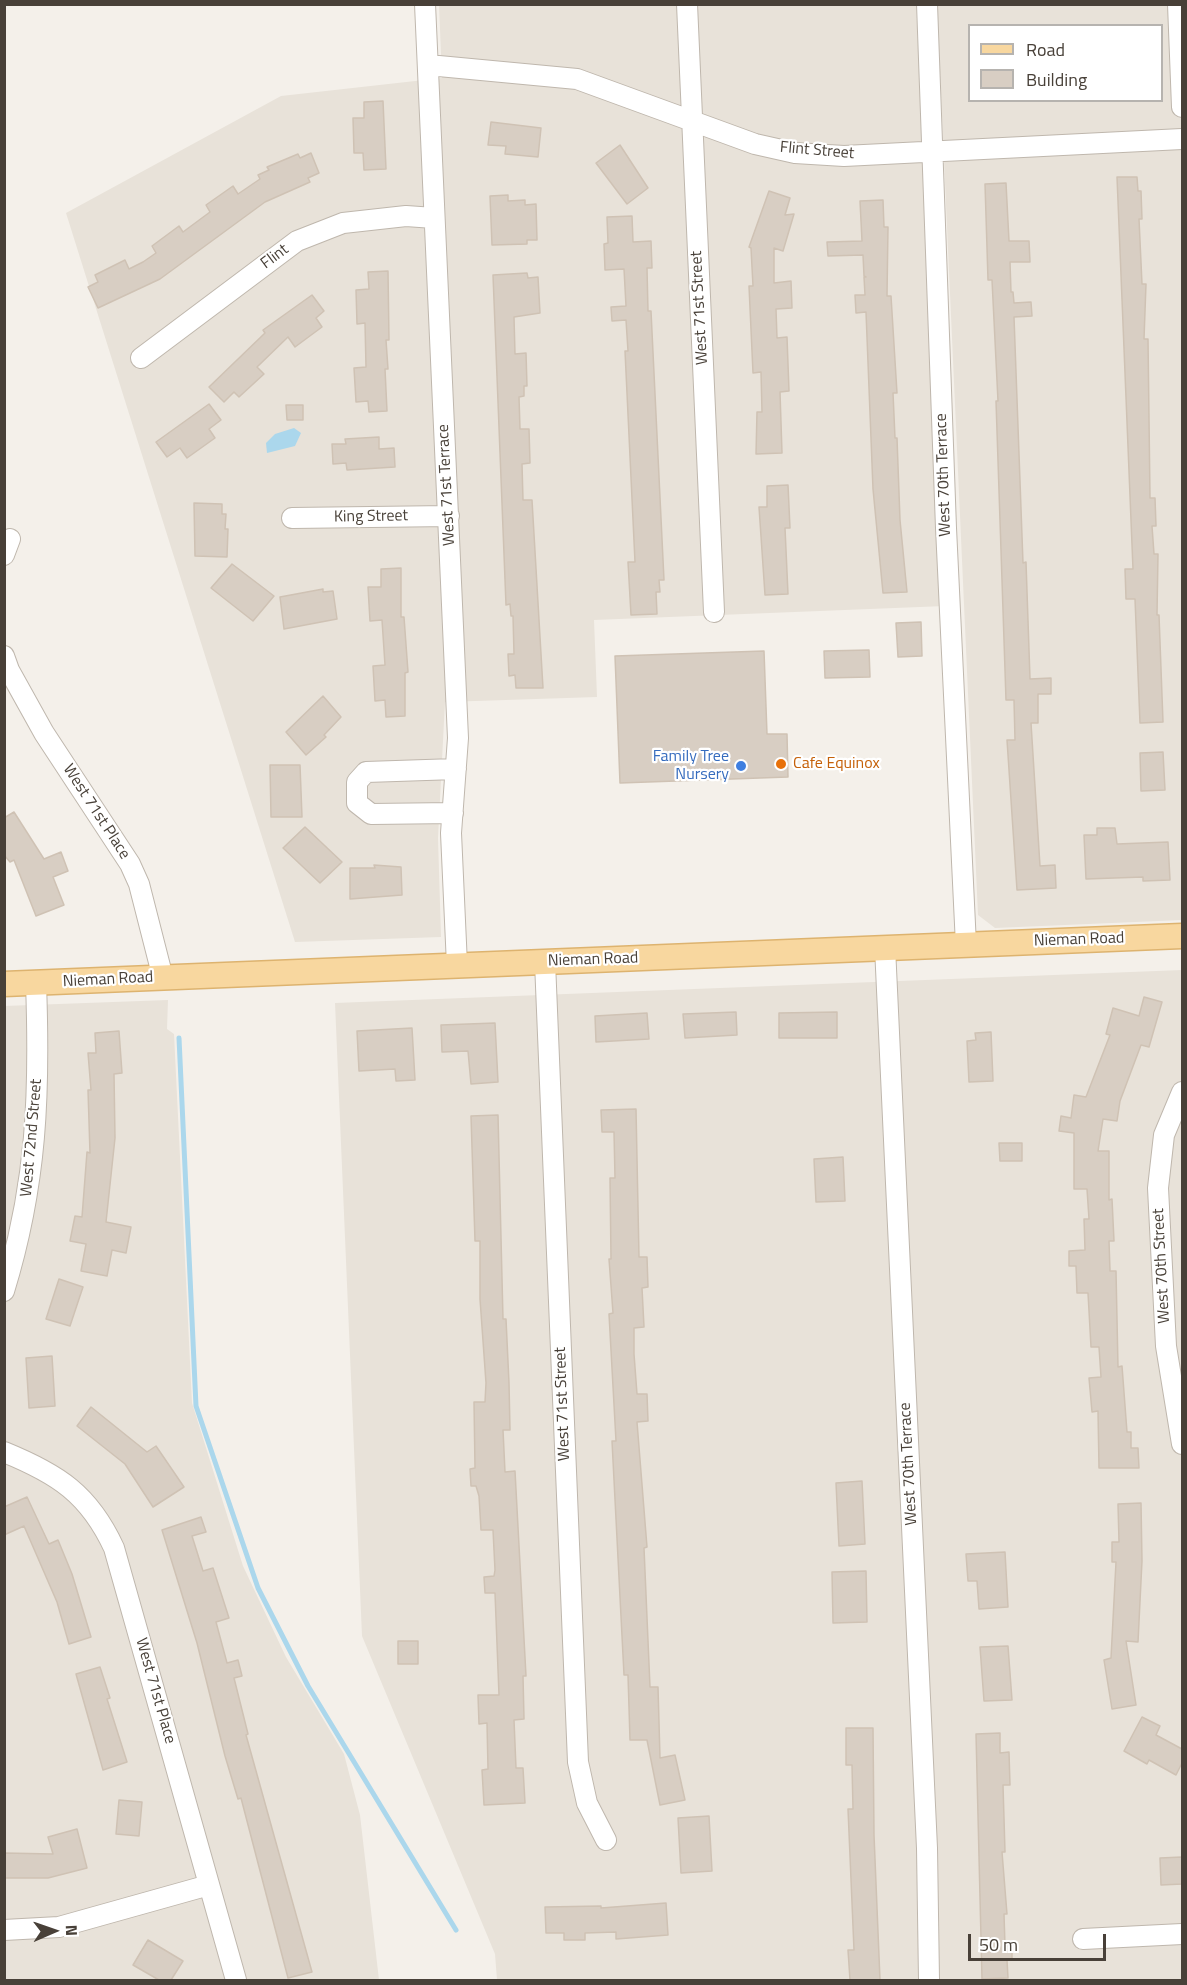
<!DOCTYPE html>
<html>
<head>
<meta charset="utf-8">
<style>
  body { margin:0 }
  #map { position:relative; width:1187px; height:1985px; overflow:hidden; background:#f4f0ea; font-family:"Titillium Web",sans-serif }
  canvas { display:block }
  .frame { position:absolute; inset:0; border:6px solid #484038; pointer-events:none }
  .legend { position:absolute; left:968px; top:24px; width:195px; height:78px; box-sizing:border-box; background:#fff; border:2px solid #b6b3af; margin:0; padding:8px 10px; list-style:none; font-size:18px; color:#484038 }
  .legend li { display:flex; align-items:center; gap:12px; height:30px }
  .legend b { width:30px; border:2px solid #b6b3af }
  .north { position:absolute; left:24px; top:1901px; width:60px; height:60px; -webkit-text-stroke:4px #fff; paint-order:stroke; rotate:88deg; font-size:16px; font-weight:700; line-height:24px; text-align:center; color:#484038 }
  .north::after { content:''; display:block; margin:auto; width:21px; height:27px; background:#484038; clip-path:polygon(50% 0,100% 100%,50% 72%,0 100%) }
  .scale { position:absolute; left:968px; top:1934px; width:138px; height:27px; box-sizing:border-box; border:3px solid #484038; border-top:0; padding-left:8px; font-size:18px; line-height:21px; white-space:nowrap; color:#484038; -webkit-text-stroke:4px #fff; paint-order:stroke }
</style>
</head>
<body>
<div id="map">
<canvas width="1187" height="1985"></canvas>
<div class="frame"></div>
<ul class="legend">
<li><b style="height:8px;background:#f8d79f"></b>Road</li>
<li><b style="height:16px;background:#d8cec3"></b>Building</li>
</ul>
<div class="north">N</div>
<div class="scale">50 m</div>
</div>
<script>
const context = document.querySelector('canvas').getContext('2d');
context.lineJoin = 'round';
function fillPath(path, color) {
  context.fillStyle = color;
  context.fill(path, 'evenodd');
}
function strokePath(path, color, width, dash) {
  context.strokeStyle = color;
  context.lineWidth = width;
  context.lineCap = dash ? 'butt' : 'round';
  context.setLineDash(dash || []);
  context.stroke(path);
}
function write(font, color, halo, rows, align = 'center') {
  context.font = font + ' "Titillium Web",sans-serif';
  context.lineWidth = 4.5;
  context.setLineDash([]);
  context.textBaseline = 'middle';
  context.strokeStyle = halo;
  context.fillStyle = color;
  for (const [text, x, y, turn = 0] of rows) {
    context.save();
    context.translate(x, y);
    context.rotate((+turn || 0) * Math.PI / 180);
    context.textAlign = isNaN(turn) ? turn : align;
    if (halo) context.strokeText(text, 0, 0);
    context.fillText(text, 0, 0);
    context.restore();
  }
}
fillPath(new Path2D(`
  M439,5H916L945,606L594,620L597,697L445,702L438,838L441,937L295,942L66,213L281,96L442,78Z
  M937,5H1182V920L995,928L978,915ZM970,26H1162V100H970Z
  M1182,970V1980H497L495,1954L362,1636L335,1003Z
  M168,1000L167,1029L174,1034L192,1403L243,1566L286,1657L344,1754L360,1815L379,1980H5L4,1006Z`), '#e8e2d9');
fillPath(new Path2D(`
  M294,428L301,433L295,446L267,453L266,443L275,434Z`), '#abd7ec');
strokePath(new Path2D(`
  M179,1038L196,1406L258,1588L308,1686L456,1930`), '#abd7ec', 5);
const building = new Path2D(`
  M383,101L386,169L364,170L363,153H354L353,118H364V102Z
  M491,122L541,128L538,157L505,154L506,146L488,145Z
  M620,145L648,188L627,204L596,163Z
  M311,153L319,173L308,178L310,182L265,202L160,279L98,308L88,287L98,282L95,275L125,260L129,269L143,262L156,253L152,246L179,226L183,232L210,212L206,205L233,186L238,194L260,179L258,175L269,170L267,167L298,154L300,158Z
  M1117,177H1137L1138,191H1141L1142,219H1139L1142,284H1146L1144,339H1148L1150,498H1155L1156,526H1152L1154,554H1158L1157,615H1159L1163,722L1140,723L1135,599H1126L1125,569H1133Z
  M1006,183L1009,241H1029L1030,262H1010L1011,292H1013L1014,303L1031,302L1032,316L1014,317L1023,563L1026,562L1030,679L1051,678V694H1038V723H1031L1040,866L1055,865L1056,888L1017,890L1007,740H1015L1014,700H1006L996,401H998L992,280H988L985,184Z
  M769,191L790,198L785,215L794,214L783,251L774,248V283L791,281L792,308L776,309L777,338L787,337L789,391L780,392L782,453L756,454L757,412H762L761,372L753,373L749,286H753L751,248L749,247Z
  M508,195V201L525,200V205L536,204L537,240H527V244L492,245L490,196Z
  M883,200L884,227H888L887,296H891L897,393H893L895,438H897L900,520L907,592L883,593L873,489L866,312L856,313L855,295H865L864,277H866L864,276L863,255L828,256L827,242L862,241L860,201Z
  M632,216L633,242L651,241L652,268H647L648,311H651L664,580H659L660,592H656L657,614L631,615L628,562H635L625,351H628L626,320L612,321L611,307L626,306L624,269L605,270L604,244L608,243L607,217Z
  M388,271L389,340H386L388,369H385L387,411L369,412L368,401L356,402L354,368L366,367L365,323L357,324L356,290L369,289L368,272Z
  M527,273L528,278L538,277L540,313L514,317L515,354L526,353L527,386H524V396L519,397L520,429H529L530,463L522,464L523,500H532L543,688H516L515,675L509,676L508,654H514L513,616H511L510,604L506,605L493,275Z
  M312,295L324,311L316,318L322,327L295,347L288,337L257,367L264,374L239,397L234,392L224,402L209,387L265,333L263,330Z
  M209,404L221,420L209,429L215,438L187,458L180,448L167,457L156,442Z
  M286,405H303V420H287Z
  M379,437V449L394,448L395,467L347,470L346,463L333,464L332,444H346L345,439Z
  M788,485L790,528H785L788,594L765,595L759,507H767V486Z
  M194,503L222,504V514H226L225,529H228L227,557L195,556Z
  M232,564L274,596L253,621L211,588Z
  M401,568V617H404L408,672L405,673V716L386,717L385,700L375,701L373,666L385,665L382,620L370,621L368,587H381V569Z
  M323,589V592L333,591L337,619L284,629L280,597Z
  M921,622L922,656L898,657L896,623Z
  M869,650L870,677L825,678L824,651Z
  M764,651L767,734H787L788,777L620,783L615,656Z
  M323,696L341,717L324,735L326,737L306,755L286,732Z
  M1163,752L1165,790L1141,791L1140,753Z
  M270,765H300L302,817H271Z
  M14,812L44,859L61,852L68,871L53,877L64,905L36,916L14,860L10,862L4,855V818Z
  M305,827L342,862L320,883L283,848Z
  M1097,828H1115L1117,844L1168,842L1170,880L1143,881V877L1086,879L1084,835H1097Z
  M374,865L401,867L402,895L350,899V868H375Z
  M1144,997L1162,1002L1149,1047L1141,1045L1120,1101L1117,1121L1103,1119L1098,1151H1109V1200L1112,1199L1114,1241H1109L1110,1271H1116L1118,1367L1122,1366L1127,1432H1131V1448H1138L1139,1468H1099L1098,1411L1092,1412L1089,1378L1101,1377L1099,1347H1091L1088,1293H1077L1076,1266H1069V1251L1085,1250L1084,1219H1089L1087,1189H1074V1133L1059,1131L1061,1116L1071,1118L1074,1095L1086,1097L1110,1035L1106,1034L1113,1008L1139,1016Z
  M736,1012L737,1035L685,1038L683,1014Z
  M837,1012V1038H779V1013Z
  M647,1013L649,1039L596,1042L595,1016Z
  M495,1023L498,1082L471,1084L468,1051L442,1052L441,1025Z
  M412,1028L415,1080L396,1081L395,1069L359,1071L357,1031Z
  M119,1031L122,1073L114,1074L115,1138L106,1222L131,1227L126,1253L112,1250L107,1276L81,1271L86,1244L70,1241L75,1216L82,1217L87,1152L90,1153L88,1090H91L88,1053H96L95,1033Z
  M991,1032L993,1081L969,1082L967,1041L976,1040L975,1033Z
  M636,1109L639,1257H647L648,1287L642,1288L644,1327L634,1328V1354L637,1394H647L648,1421L637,1422L647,1547L644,1548L650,1687H658L660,1758L675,1755L685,1800L660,1805L647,1740H630L628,1675H624L612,1441H616L609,1314L613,1313L609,1259H611L610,1178H615L614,1132H602L601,1110Z
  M498,1115L503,1319H506L509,1383L510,1430H503L505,1472L515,1471L526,1676H523L524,1719L514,1720L516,1768H523L525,1803L484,1805L482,1770L488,1769L487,1723L479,1724L478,1695H499L495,1593H485L484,1577L494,1576L495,1570L493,1530H481L479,1496L476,1486H471L470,1469L475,1468L474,1402H485L486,1383L480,1299V1241H475L471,1116Z
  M999,1143H1022V1161H1000Z
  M843,1157L845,1201L816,1202L814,1159Z
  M59,1279L83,1287L70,1326L46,1319Z
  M52,1356L55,1406L29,1408L26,1358Z
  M91,1407L147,1452L156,1446L184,1487L153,1507L125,1464L77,1426Z
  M862,1481L865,1544L839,1546L836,1483Z
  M27,1497L49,1544L58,1540L72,1574L91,1637L69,1644L57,1602L24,1526L4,1535V1507Z
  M1141,1503L1142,1561L1138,1642L1126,1641L1136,1705L1112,1709L1104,1660L1111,1658L1116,1562H1112V1542H1119L1118,1504Z
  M201,1517L206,1532L192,1536L203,1571L213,1568L229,1618L216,1622L227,1663L238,1660L242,1676L234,1678L248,1734L246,1735L312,1972L288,1978L241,1798L238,1799L225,1756L197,1643L162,1530Z
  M1005,1552L1008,1607L979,1609L977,1581H968L966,1554Z
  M866,1571L867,1622L833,1623L832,1572Z
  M398,1641H418V1664H398Z
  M1008,1646L1012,1700L984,1701L980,1647Z
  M100,1667L110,1698L107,1699L127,1762L103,1770L76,1674Z
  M1142,1717L1160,1726L1156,1735L1182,1749V1763L1176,1775L1149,1760L1147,1764L1124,1751Z
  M846,1728H873L874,1835L880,1980H850L848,1950H854L848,1809H853L852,1765H846Z
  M1000,1733V1753L1009,1752L1010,1785H1003L1005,1852H1002L1007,1914H1004L1005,1946H1012V1960H1007L1008,1978L982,1979L976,1734Z
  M119,1800L142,1802L139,1836L116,1834Z
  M709,1816L712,1871L681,1873L678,1818Z
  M77,1829L87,1868L48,1878H4V1853L53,1854L48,1837Z
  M1182,1857V1884L1161,1885L1160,1858Z
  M666,1903L668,1935L616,1939V1932L585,1933V1940H564V1933H546L545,1907L601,1906V1908Z
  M148,1940L183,1961L171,1980H159L133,1965Z`);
fillPath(building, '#d8cec3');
strokePath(building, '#cfc2b4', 1.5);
const minor = new Path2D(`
  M425,4L458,738L451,833L457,965
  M687,4L714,612
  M927,4L946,528L966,945
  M1178,4L1182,107
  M428,65L577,79L755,144L795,153L844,156L1182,139
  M141,358L297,241L343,223L406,216L434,218
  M292,518L449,516
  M4,555L10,539
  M4,656L9,670L44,733L130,864L139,884L163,978
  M453,813L371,814L357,803V782L366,772L456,769
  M885,947L927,1848L929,1980
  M545,962L578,1762L587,1803L606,1840
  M1182,1092L1164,1135L1158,1188L1166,1346L1182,1444
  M4,1291C37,1184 40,1093 36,983
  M4,1452C58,1474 89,1494 114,1548L236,1980
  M4,1930L59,1927L209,1885
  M1083,1939L1182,1934`);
const major = new Path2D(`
  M4,984L1182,936`);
strokePath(minor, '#bfb7ad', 22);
strokePath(major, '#ddb36f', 27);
strokePath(minor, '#fff', 20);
strokePath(major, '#f8d79f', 24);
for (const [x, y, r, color] of [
  [781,764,6,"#e8710a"],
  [741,766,6,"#3f7fe0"]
]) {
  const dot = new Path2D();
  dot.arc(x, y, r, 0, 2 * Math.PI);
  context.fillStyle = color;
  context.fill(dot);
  strokePath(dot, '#fff', 2);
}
write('16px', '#484038', '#fff', [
  ["Flint Street",817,151,5],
  ["Flint",275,257,-37],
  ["West 71st Street",700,308,-93],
  ["West 70th Terrace",944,475,-92],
  ["West 71st Terrace",447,485,-93],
  ["King Street",371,517,-1],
  ["West 71st Place",96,812,57],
  ["Nieman Road",1079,940,-2],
  ["Nieman Road",593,960,-2],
  ["Nieman Road",108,980,-3],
  ["West 72nd Street",32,1138,-85],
  ["West 70th Street",1162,1266,-93],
  ["West 71st Street",563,1404,-92],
  ["West 70th Terrace",909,1464,-93],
  ["West 71st Place",155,1691,74]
]);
write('16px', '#366cbe', '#fff', [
  ["Family Tree",729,757],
  ["Nursery",729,775]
], 'right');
write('16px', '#c56008', '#fff', [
  ["Cafe Equinox",793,764]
], 'left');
</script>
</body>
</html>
